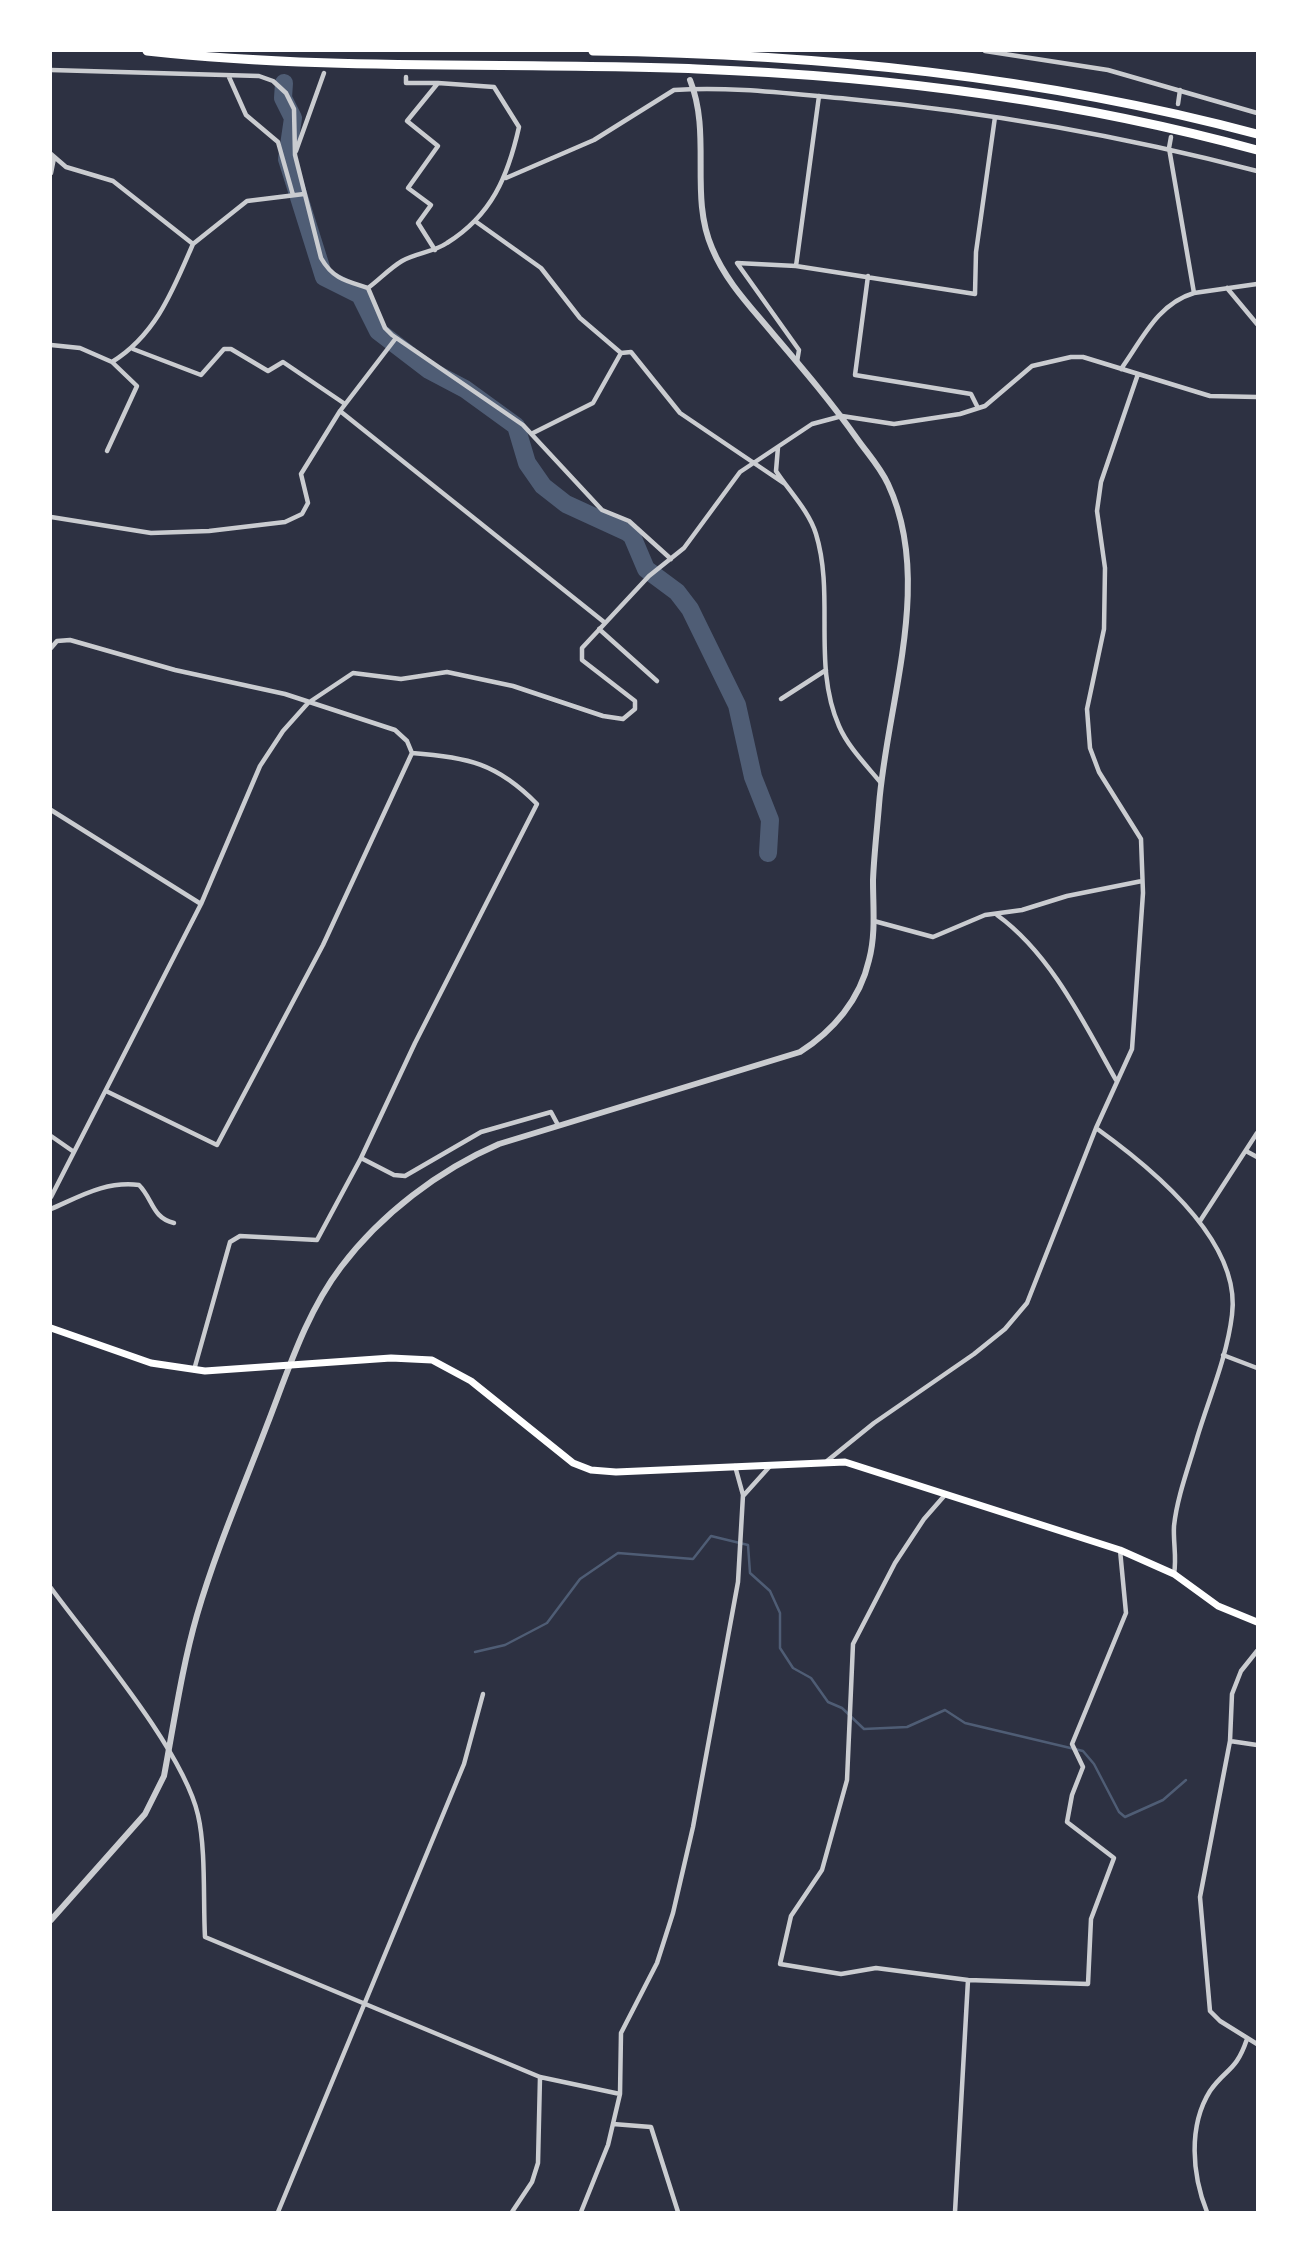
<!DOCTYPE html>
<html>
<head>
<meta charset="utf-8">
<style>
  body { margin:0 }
  #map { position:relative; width:1308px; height:2263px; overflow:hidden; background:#2d3142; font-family:"Sofia Sans Condensed",sans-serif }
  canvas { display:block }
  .frame { position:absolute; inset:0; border:52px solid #fff; pointer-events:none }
</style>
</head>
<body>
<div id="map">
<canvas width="1308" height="2263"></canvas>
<div class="frame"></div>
</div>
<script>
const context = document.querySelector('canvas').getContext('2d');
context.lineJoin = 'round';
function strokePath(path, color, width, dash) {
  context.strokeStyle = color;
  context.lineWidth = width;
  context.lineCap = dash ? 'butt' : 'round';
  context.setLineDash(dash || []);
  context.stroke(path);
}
strokePath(new Path2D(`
  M475,1652L505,1645L547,1623L580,1579L618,1553L693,1559L711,1536L748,1545L750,1573L770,1591L780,1613V1648L793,1668L811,1678L828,1702L842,1708L864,1729L907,1727L945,1710L965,1723L1083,1751L1094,1764L1119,1812L1125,1817L1163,1800L1186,1780`), '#4f5d75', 2.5);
strokePath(new Path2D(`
  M284,83L283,98L293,118L287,159L324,277L360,295L378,331L429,370L465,389L516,426L527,463L543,486L566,504L627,532L632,536L646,569L677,592L690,609L737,705L753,777L770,820L768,853`), '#4f5d75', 18);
strokePath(new Path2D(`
  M985,51L1108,70L1257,113
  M51,70L259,76L273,81L286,93L294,109L295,155L321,258C333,279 346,281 368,288L385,328L392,335L523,425L602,510L629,521L671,559
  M229,77L246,115L278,142L293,195
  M406,77V83H438L407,121L438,146L408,188L431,205L418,223L435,250
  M1178,104L1180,90
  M296,151L324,73
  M51,154L66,167L113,181L193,244L247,201L304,194
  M51,173L54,158
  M506,178L594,140L674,90C732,86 791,94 849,99C987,112 1123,136 1257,171
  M475,221L541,268L580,318L621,353L631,352L680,413L785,484
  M796,266L819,96
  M868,276L855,375L971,394L978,408
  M368,288C379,280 390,268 402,261C416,253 434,252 447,243C492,215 508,176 519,127L494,87L438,83
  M1227,288L1257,324
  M1194,293L1257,284
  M51,345L80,348L112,362C156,335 173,290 193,244
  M133,349L201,375L224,349H231L268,371L283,362L345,404
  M797,362L799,350L737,263L796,266L975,294L976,252L995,117
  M1121,369C1142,340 1157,304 1194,293L1169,148L1171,137
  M340,411L604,622
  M533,433L593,403L621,353
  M778,447L776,471C789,491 809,511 816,534C835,596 812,665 839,726C848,747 867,766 881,783
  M107,451L137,386L112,362
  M51,517L151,533L209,531L285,522L302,514L308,503L301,474L340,411L396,338
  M599,629L657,681
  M51,648L57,641L70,640L175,670L285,694L395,730L407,741L412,753C467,757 497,763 537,804L415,1043L361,1158L394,1175L405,1176L481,1132L551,1112L558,1125
  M781,699L826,670
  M51,810L201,904
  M997,915C1051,954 1084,1023 1116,1080
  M874,921L933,937L985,915L1022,910L1067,896L1142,881
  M106,1091L217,1145L323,945L412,753
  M1096,1128C1149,1166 1242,1240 1232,1315C1227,1357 1209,1398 1197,1438C1189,1466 1177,1497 1174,1526C1173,1542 1177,1558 1174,1574
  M51,1136L74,1152
  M1246,1151L1257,1157
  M51,1197L201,904L260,766L283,731L308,703L353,673L401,679L447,672L513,686L603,716L623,719L635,709V701L582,660V648L649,576L684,548L740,472L812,424L842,416L894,424L960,414L985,406L1032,366L1071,357H1083L1210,396L1257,397
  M51,1209C81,1196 105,1181 139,1185C153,1199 152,1218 174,1223
  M1200,1221L1257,1133
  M1223,1355L1257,1368
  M194,1370L230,1242L240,1236L317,1240L361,1158
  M827,1461L874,1423L974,1354L1005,1329L1027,1303L1096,1128L1132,1049L1143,893L1141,839L1099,772L1090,748L1087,709L1104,629L1105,568L1097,511L1101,482L1138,374
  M744,1495L771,1465
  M945,1495L924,1519L895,1563L853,1644L847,1780L822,1870L791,1916L780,1964L841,1974L876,1968L968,1980
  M51,1588C92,1644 183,1750 198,1815C206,1849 203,1901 205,1937L540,2077L620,2094
  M1257,1651L1241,1671L1232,1694L1230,1741L1200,1897L1210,2011L1220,2021L1257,2044
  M1230,1741L1257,1745
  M613,2124L651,2127L678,2212
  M278,2212L464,1764L483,1694
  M512,2212L532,2182L538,2163L540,2077
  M581,2212L608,2145L620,2094L621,2033L657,1963L673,1913L693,1827L738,1582L743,1495L735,1466
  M955,2212L968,1980L1088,1984L1091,1919L1114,1858L1067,1822L1072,1795L1083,1767L1072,1744L1126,1613L1120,1550
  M1207,2212C1192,2175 1188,2126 1210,2091C1226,2068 1236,2072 1247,2039`), '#caccd0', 4.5);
strokePath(new Path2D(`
  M51,1920L145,1814L164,1776C174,1723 182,1667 197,1615C216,1550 243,1488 267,1425C288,1371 306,1313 341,1267C381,1214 439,1170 499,1144L800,1052C833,1031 860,1000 869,960C876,934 873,907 873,880C874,855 877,830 879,805C887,702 934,582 888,484C880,467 868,454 858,440C832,403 803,369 774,335C751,307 726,282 712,248C689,195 712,135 690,80`), '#caccd0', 6);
strokePath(new Path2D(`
  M51,1328L151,1363L205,1371L391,1358L432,1360L471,1381L573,1463L591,1470L616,1472L845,1462L1120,1550L1174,1574L1218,1606L1257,1622`), '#fff', 7);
strokePath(new Path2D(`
  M147,51C329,71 514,62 697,69C887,76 1074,100 1257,150
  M593,51C818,54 1040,76 1257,134`), '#fff', 9);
</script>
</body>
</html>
